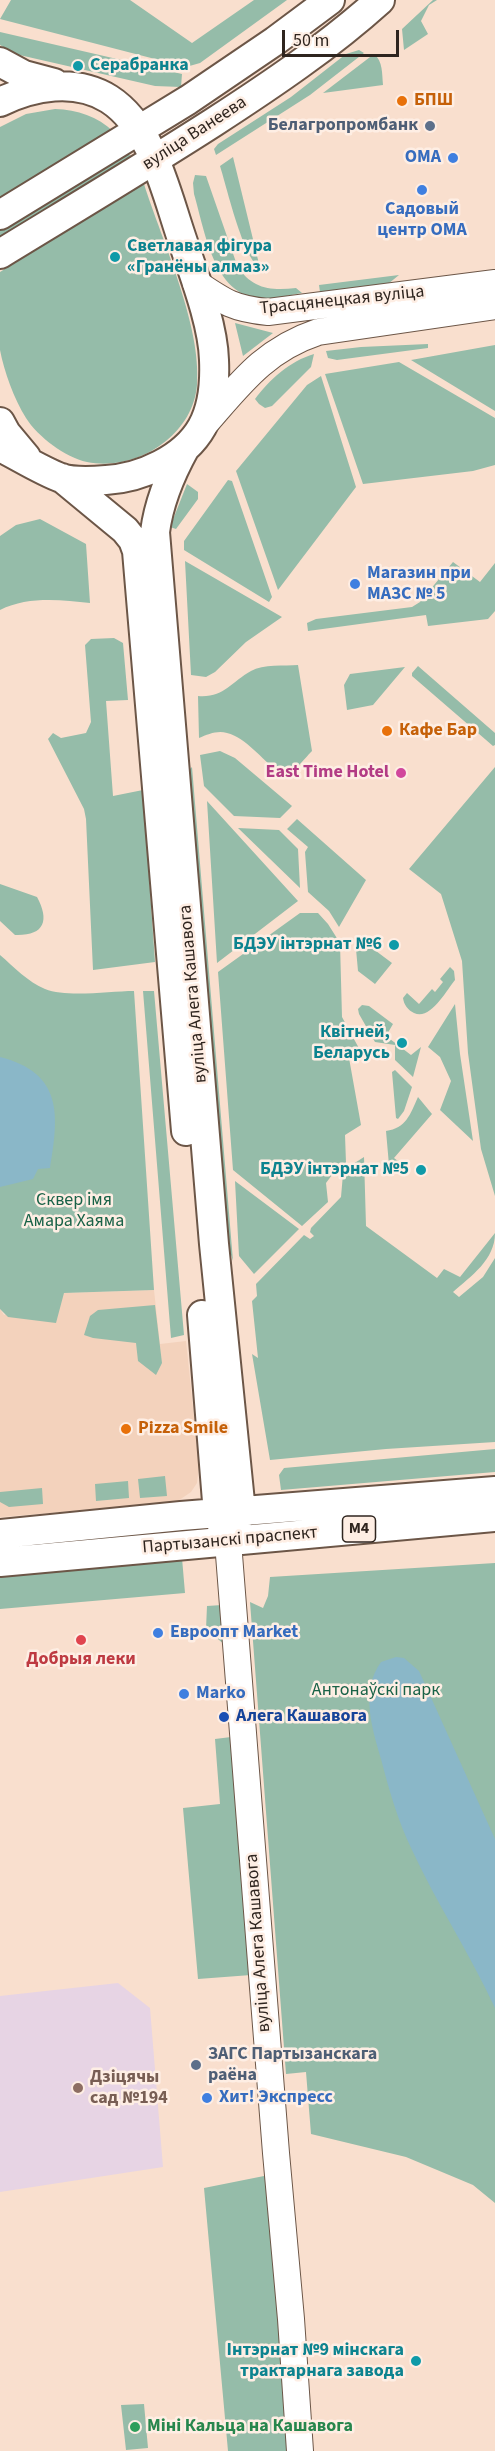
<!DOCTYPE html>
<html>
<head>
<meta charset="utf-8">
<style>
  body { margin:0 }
  #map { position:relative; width:495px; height:2451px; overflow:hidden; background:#f9dfce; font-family:"Source Sans 3",sans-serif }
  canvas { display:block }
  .scale { position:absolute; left:282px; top:30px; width:117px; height:27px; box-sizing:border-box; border:3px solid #2f251f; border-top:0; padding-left:8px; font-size:18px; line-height:21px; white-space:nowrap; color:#2f251f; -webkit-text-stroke:4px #feeee4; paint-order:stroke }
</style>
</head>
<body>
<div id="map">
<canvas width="495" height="2451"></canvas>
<div class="scale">50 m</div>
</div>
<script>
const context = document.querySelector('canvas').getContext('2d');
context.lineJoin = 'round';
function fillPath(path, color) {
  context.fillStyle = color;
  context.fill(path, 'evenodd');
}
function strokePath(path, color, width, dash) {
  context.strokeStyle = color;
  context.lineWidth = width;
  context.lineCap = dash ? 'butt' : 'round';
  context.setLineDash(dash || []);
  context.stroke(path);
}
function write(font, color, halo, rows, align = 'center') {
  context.font = font + ' "Source Sans 3",sans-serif';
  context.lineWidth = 5;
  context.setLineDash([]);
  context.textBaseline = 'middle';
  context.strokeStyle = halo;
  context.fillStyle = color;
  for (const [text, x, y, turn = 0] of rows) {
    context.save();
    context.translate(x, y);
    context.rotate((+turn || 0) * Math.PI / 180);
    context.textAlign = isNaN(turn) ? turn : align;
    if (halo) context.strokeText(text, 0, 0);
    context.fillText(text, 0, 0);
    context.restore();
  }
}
fillPath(new Path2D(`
  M154,1290L160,1344L186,1341L199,1465L197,1483L191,1492L175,1503L0,1517V1309L4,1315L64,1293Z`), '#f3d2bc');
fillPath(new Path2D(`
  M118,1983L150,2008L163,2167L0,2192V1996Z`), '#e7d4e4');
fillPath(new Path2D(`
  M11,0H130L192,43L254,0H287L200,63L186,67L0,19Z
  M433,0H437L429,5L421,21L428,34L404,50L402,29Z
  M0,32L182,74L181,87L155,86L15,54L0,45Z
  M359,50L364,53L310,95L216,155L214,149L218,144L291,97L346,54Z
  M374,54C383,61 382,74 383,85L323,93Z
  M55,109C78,110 97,116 114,132L0,201V127L26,114Z
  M127,154L137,158L0,238V227Z
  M233,157L260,268C243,258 227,188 220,166Z
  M195,175L206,176L237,265C251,289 271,291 296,288L302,293C289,295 273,300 260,299C213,294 205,231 194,194L193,183Z
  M144,184C162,241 202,326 197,385C193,436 136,472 87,462C65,457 38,437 26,418C14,399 4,371 0,350C0,327 0,296 0,272Z
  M399,275L388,284L320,292L319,285Z
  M235,323L273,333L243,356Z
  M428,344V348L337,360L328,358L326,351L361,347Z
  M495,345V411L411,360Z
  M314,354L311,367L272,406L265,408L259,404L255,399C269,380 290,361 314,354Z
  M399,362L495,418V465L473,471L363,484L325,374Z
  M321,376L356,487L278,590L236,471L307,385Z
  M228,480L232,481L272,597L269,602L184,550V541Z
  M187,484L198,492V499L176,529L170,527Z
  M40,519L86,544L90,603C61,600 28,596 0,610V536L16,525Z
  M185,561L282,617L246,642L215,672L206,677L191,675Z
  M453,562L480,582L495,563V611L488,619L428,626L426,615L308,631L307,623L316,619L412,607L420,602Z
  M114,638L123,643L128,700L106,701L113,796L143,790L155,962L93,970L86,819L84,809L48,739L53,733L61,738L86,733L91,722L85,645L91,639Z
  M298,665L312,751C301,762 293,777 277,771C262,759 246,738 227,733C218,730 208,734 199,738L198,696C224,698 231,682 251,671C263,664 285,666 298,665Z
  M418,666L495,733V745L493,746L412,676V673Z
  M405,667L373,705L347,710L344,685L350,674Z
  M220,751L235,758L292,806L280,818L234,816L204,786L200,755Z
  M192,767L233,1261L226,1239L187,772Z
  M495,767V1196L481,1149L468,1053L462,961L441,894L409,869Z
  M207,801L298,901L217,963Z
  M297,819L366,880L339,927L329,911L308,892L305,852L308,847L287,829Z
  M238,828L279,830L298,849L300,888Z
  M0,884L37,897C50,921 44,936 15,935L0,921Z
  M300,913H318L328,924L340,943L342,1017L361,1052L358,1056L349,1058L361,1125L345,1135L346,1163L338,1167L326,1183L328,1202L302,1226L233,1170L218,972Z
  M364,942L392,963L375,984L358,971L356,949Z
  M0,955C14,967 28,982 45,989C67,998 110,991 134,991L154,1290L64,1293L56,1323L8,1317L0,1309Z
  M450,967L454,971L455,980C446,991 430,1021 414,1013C408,1010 404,1005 403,998L407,993L419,1004L432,989L435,992L443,982L440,979Z
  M143,991H154L184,1335L171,1338Z
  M455,1004L460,1054L473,1141L440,1110L451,1081L440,1057L428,1047Z
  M362,1005L369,1006L393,1024L386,1036L411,1055L421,1047L413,1077L395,1060V1045L375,1042L359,1014L358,1009Z
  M395,1070L412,1087L404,1111L398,1119L396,1118L392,1072Z
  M418,1097L432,1114L394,1158L403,1165L395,1173L389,1165L386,1131C406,1128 410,1115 418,1097Z
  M364,1157L366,1226L437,1278L444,1269L460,1277L495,1233C495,1260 471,1276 453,1292L459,1297L483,1277L495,1258V1442L386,1449L270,1460L252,1354L258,1358L252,1301L257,1296L256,1284L304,1235L310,1239L314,1236L310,1232L311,1228L341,1197L343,1174L350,1166Z
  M235,1181L299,1229L254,1274L239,1256Z
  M155,1305L162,1363L156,1375L138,1361L136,1343L93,1338L84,1335L90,1316L98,1310Z
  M495,1449V1472L281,1490L279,1475L284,1468Z
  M165,1476L167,1496L140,1498L138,1479Z
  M128,1481L129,1498L96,1501L95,1484Z
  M42,1488L43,1504L9,1507L0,1502V1492Z
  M182,1558L185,1593L0,1609V1573Z
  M495,1563V2203L473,2185L406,2157L311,2134L306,2072L286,2074L250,1602L263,1608L268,1596L270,1577Z
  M222,1605L225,1645L206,1629L207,1606Z
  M231,1737L251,1975L198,1979L183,1808L220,1804L215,1739Z
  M269,2175L293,2451H228L204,2188Z
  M144,2404L148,2448L126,2450L121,2405Z`), '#95bca9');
fillPath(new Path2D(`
  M0,1057C63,1073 59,1115 50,1168L38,1169L33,1179L0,1187Z
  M396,1657L404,1658L419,1671L495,1839V2008C470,1954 437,1904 412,1850C398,1821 389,1790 381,1759C372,1728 360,1691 381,1662Z`), '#8ab7c8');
const secondary = new Path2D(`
  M196,283C224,302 234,309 268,312L495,283
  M204,425C240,384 264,350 318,332L495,306
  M228,1542L276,2153L291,2319L300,2451`);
const primary = new Path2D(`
  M0,62L24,75L54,83
  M0,102C33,86 75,78 109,99C151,126 165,188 180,233C192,270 213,322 214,360C215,382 213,407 202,427C184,459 141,478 106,480C93,481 73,482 61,478C40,470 20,457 0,447
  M0,215L188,100L275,41L330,0
  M0,254C72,210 144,167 214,122C271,85 329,46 380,0
  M0,422L6,433L26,457
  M185,448C170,475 159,501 155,532L214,1244L241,1512L228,1542
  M62,478L125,530L133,540L137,551L186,1131
  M202,1315L218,1514L228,1542
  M0,1534L181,1516L495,1491
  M0,1562L495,1517`);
strokePath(secondary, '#6c5647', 28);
strokePath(primary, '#6c5647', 32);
strokePath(secondary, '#fff', 26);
strokePath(primary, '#fff', 28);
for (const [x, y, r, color] of [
  [78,66,6,"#0f9aa8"],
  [402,101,6,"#e8710a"],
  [430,126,6,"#5c6f8a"],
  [453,158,6,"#3f7fe0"],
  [422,190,6,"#3f7fe0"],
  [115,257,6,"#0f9aa8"],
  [355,584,6,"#3f7fe0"],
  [387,731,6,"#e8710a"],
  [401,773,6,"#d1479c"],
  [394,945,6,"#0f9aa8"],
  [402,1043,6,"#0f9aa8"],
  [421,1170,6,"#0f9aa8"],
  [126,1429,6,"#e8710a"],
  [158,1633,6,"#3f7fe0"],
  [81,1640,6,"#e0444e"],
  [184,1694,6,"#3f7fe0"],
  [224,1717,6,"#1a4fb4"],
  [196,2065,6,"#5c6f8a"],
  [78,2088,6,"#8d6e63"],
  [207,2098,6,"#3f7fe0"],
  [416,2361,6,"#0f9aa8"],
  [135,2427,6,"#2e9e5b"]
]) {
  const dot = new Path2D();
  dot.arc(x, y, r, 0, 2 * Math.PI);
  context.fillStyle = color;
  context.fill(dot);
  strokePath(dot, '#feeee4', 2);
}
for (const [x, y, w] of [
  [359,1529,33]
]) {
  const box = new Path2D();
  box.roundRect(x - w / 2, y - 13, w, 26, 4.5);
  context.fillStyle = '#feeee4';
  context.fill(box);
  strokePath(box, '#2f251f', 1.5);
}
write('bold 16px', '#2f251f', null, [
  ["М4",359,1529]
]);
write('bold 18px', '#0d838f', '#feeee4', [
  ["Серабранка",90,66,"left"],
  ["Светлавая фігура",127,247,"left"],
  ["«Гранёны алмаз»",127,268,"left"],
  ["БДЭУ інтэрнат №6",382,945],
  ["Квітней,",390,1033],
  ["Беларусь",390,1054],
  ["БДЭУ інтэрнат №5",409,1170],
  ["Інтэрнат №9 мінскага",404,2351],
  ["трактарнага завода",404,2372]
], 'right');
write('bold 18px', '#c56008', '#feeee4', [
  ["БПШ",414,101],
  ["Кафе Бар",399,731],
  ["Pizza Smile",138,1429]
], 'left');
write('bold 18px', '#4e5e75', '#feeee4', [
  ["Белагропромбанк",418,126],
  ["ЗАГС Партызанскага",208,2055,"left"],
  ["раёна",208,2076,"left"]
], 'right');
write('18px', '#2f251f', '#feeee4', [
  ["вуліца Ванеева",195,134,-33],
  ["Трасцянецкая вуліца",342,301,-6],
  ["вуліца Алега Кашавога",194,994,-95],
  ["Партызанскі праспект",230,1541,-5],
  ["вуліца Алега Кашавога",259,1943,-94]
]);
write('bold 18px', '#366cbe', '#feeee4', [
  ["ОМА",441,158,"right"],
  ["Садовый",422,210,"center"],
  ["центр ОМА",422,231,"center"],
  ["Магазин при",367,574],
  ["МАЗС № 5",367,595],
  ["Евроопт Market",170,1633],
  ["Marko",196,1694],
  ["Хит! Экспресс",219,2098]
], 'left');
write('bold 18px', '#b23c85', '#feeee4', [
  ["East Time Hotel",389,773]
], 'right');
write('18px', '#196247', '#feeee4', [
  ["Сквер імя",74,1201],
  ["Амара Хаяма",74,1222],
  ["Антонаўскі парк",376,1691]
]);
write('bold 18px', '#be3a42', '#feeee4', [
  ["Добрыя леки",81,1660]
]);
write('bold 18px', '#164399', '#feeee4', [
  ["Алега Кашавога",236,1717]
], 'left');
write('bold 18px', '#785e54', '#feeee4', [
  ["Дзіцячы",90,2078],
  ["сад №194",90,2099]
], 'left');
write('bold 18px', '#27864d', '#feeee4', [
  ["Міні Кальца на Кашавога",147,2427]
], 'left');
</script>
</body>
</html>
